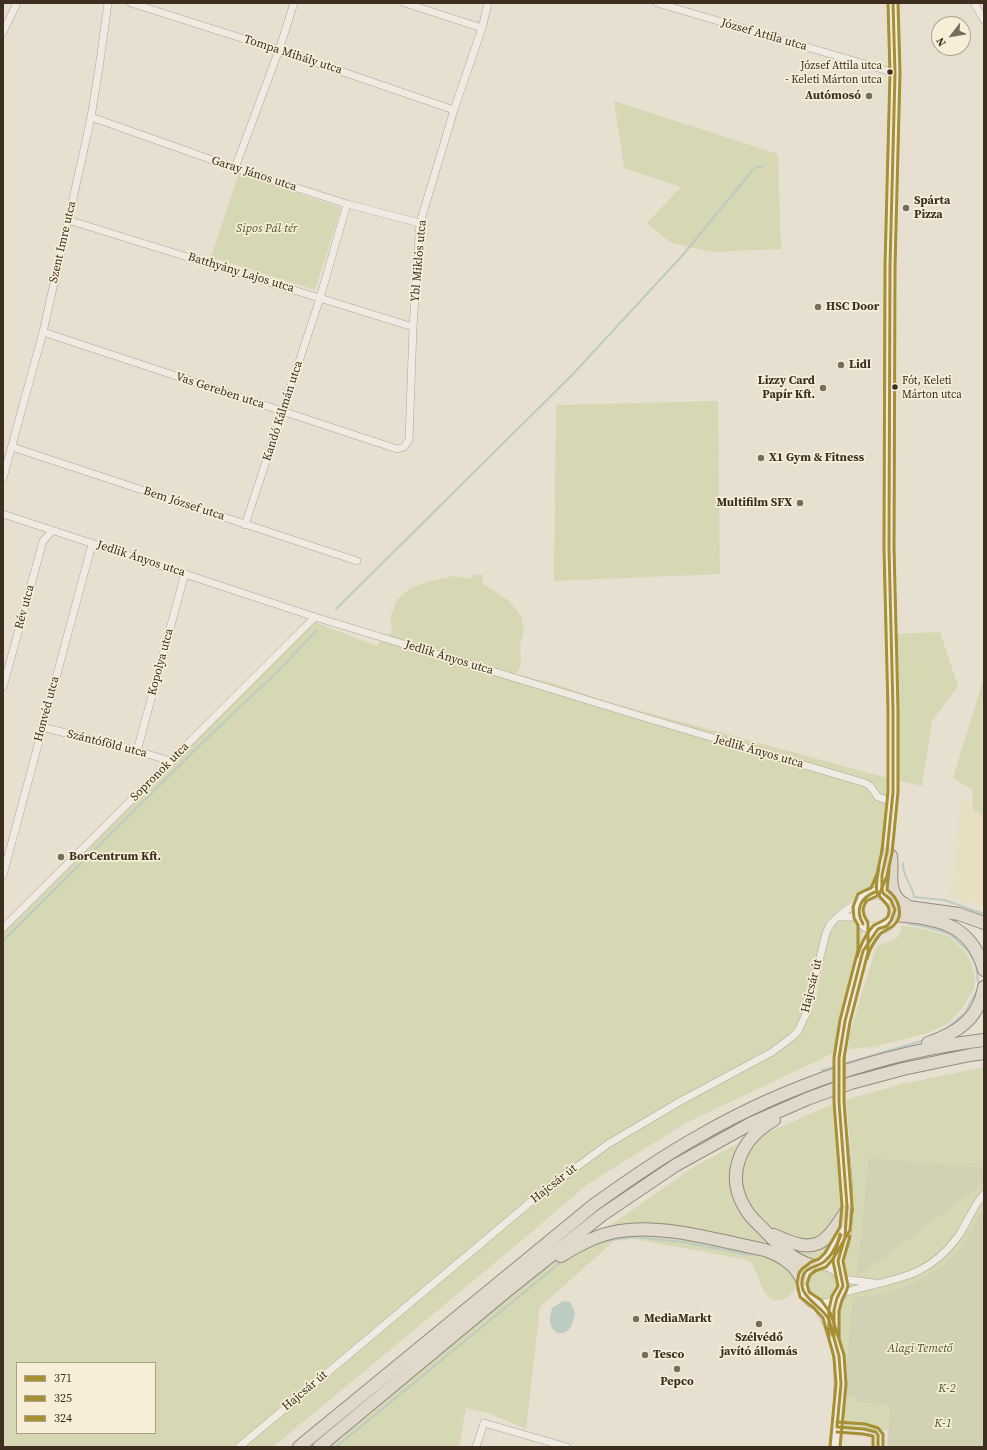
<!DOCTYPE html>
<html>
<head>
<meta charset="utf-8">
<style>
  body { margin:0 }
  #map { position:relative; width:987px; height:1450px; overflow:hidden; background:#e7e0d1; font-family:"Source Serif 4",serif }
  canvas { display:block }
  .frame { position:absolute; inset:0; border:4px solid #3d2e20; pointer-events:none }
  .legend { position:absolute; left:16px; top:1362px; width:140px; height:72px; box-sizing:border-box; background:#f7eed8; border:1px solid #ada18e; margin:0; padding:5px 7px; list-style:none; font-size:12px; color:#3d2e20 }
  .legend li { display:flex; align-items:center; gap:8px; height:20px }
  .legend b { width:20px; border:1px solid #ada18e }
  .north { position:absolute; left:931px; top:16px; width:40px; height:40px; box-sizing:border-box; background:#f7eed8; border:1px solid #ada18e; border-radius:50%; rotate:239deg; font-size:11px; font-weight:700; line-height:16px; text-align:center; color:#3d2e20 }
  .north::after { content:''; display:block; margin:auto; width:14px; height:18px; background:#786c5e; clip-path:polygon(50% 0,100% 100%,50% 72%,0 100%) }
</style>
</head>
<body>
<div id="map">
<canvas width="987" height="1450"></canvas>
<div class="frame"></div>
<ul class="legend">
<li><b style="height:5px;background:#a69033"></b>371</li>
<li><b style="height:5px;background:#a69033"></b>325</li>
<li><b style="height:5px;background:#a69033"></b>324</li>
</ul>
<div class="north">N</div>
</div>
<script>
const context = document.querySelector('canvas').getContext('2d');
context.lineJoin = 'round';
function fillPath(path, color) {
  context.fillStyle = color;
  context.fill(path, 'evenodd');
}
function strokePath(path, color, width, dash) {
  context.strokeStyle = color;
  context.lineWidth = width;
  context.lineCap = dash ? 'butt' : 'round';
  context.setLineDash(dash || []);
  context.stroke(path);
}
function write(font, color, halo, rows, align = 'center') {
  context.font = font + ' "Source Serif 4",serif';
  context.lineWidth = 3.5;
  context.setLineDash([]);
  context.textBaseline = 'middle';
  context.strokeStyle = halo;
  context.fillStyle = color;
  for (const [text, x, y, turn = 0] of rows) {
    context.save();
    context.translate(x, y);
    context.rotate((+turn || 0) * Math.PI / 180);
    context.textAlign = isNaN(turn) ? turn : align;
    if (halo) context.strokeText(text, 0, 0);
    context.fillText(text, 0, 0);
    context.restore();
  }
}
fillPath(new Path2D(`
  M961,800L972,803L974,810L984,816V907L950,896Z`), '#e6dfc2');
fillPath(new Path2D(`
  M614,101L778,154L781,249L713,252L671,243L647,223L681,187L624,168Z
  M239,173L341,208L315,290L211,257Z
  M718,401L720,574L554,581L556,405Z
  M473,574L483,575V584L508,600L521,616L524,631L520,645L521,665L516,674L553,683L605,701L891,779L897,634L940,632L958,686L932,721L922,786L891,779L879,886L875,892L865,891L830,917L826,922L805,1009L796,1030L770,1049L671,1103L676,1108L681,1104L794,1040C816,1021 822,966 828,938C834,924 844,913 859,922L862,929V940L836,1053L829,1055L686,1123L588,1184L521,1241L273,1447H3V931L315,622L376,646L392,632L390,619L397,600L410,588L430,581L454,576L471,579ZM17,1363H155V1433H17Z
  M984,677V816L974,810L972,803L973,790L953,778Z
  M902,926L924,929L949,936L967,954L972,965L975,981L974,989L961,1010L946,1025L925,1034L872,1047L848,1049L850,1033L875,950C882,940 894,944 899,935C901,933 901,929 902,926Z
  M984,1067V1327L857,1402L890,1405L888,1431L839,1426L836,1322L842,1299L848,1291L847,1275L840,1263L851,1203L852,1163L846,1100L902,1084Z
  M833,1104C836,1139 846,1189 839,1223C837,1235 828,1248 821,1258L810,1260L801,1257L763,1225L742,1193L740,1171L747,1153L764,1134Z
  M741,1142C731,1159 728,1175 733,1195L789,1257L729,1238L601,1232L695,1166Z
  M625,1234L679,1237L752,1251L785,1263L796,1279C795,1287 794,1294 786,1298C762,1310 761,1275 751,1263C749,1261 746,1260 743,1259L634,1239L614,1241L540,1307L526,1429L491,1414L466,1408L459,1447H328L558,1258L583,1246Z
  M807 1284a15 15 0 1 1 30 0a15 15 0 1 1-30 0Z`), '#d6d7b3');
fillPath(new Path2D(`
  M869,1158L984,1168V1182L857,1277Z
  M984,1208V1447H887L890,1405L856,1402V1396L844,1395L853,1298C862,1296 872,1296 881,1294C917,1286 952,1266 971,1233C973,1228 974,1223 977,1218C979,1215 982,1211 984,1208Z`), '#d1d1b3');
fillPath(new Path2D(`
  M563,1301L570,1302L575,1312C574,1318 573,1324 570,1328C563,1338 551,1333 550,1321C550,1317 551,1312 552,1308Z`), '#bcccc2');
strokePath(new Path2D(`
  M336,609L573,374L681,257L752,171L757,167H762
  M903,863C902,876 912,884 914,897L944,900L984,914
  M910,921L909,924L927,927L950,934L969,952L976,964L978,982
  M3,941L201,744L278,671L317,630
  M946,1029L965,1013L976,992
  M843,1064L925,1040
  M822,1070L837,1066
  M583,1250L604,1241L634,1237L683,1242L750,1255
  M336,1447L562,1261`), '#bcccc2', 2);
const minor = new Path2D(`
  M131,3L279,50L454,110
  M405,3L482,28
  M657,3L895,73
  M974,3L984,20
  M3,32L17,3
  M91,117L235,168L347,204L420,223
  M235,168L279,50L294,3
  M68,220L413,327
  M43,332L397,449L404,447L409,440L413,327L420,223L454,110L482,28L488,3
  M12,447L357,561
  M3,478L43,332L81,163L91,117L99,68L108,3
  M3,514L315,617L653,720L865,783L870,786L878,797L893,802
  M245,525L320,298L347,204
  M3,687L43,541L52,531
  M42,727L137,751L171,761
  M137,751L185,573
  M3,875L92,544
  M839,917H859
  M3,926L4,927L315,617
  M842,1279L874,1283
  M840,1294C887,1278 923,1283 957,1238C967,1225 972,1207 984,1194
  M239,1447L540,1194L608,1144L679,1102L772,1052L792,1037L798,1031L806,1014L826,933C831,918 847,910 860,902
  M476,1447L484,1423L567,1447`);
const secondary = new Path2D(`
  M858 911a18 18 0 1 1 36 0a18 18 0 1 1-36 0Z
  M883,893L882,875L887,852L893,792V710L889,548L890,266L895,73L893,3
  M840,1052L845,1021L863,951L878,929
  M839,1102C841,1136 848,1171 847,1206C847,1217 846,1231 844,1242C843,1248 839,1254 838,1260C837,1274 850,1287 836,1300C832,1303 827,1305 822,1305C815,1305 808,1300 805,1294C792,1271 823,1252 840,1274
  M822,1264L829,1256L841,1236
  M817,1304C850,1348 839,1397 835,1447
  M834,1330V1310L837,1298`);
const trunk = new Path2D(`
  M887,852L891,856C893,871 887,890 900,901C903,903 906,905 908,907
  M894,905L959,914L984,923
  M894,915C936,918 971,923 984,970
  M928,1043C957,1033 979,1019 984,987
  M774,1120C742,1138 724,1174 745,1208C750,1218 759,1224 767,1233C781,1248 793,1260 813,1266
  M774,1235C816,1255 824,1246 847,1210
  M561,1256C579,1245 598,1234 620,1231C665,1224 720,1241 765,1250C781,1256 795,1264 802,1280
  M299,1447L595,1204C629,1180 663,1156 699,1136C786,1086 885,1052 984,1040
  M319,1447L508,1290L602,1215L676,1165L752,1123L807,1099L851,1083L903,1069L970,1055L984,1053`);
strokePath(minor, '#ada599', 8);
strokePath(secondary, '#9c958a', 12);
strokePath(trunk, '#928b80', 14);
strokePath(minor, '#efebe3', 7);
strokePath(secondary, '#efebe3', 11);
strokePath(trunk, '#e0d9cb', 12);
const secondaryBridge = new Path2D(`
  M839,1102L840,1052`);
strokePath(secondaryBridge, '#9c958a', 12, []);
strokePath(secondaryBridge, '#efebe3', 11);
strokePath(new Path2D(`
  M863,924C855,910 860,898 875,892
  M833,1336C831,1330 831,1324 828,1318C821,1306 800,1297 802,1282C803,1265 816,1269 825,1261C833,1255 837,1244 841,1235
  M837,1427L841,1384L839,1356L834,1338V1310L837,1298L843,1286L838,1261L845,1237L847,1206L839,1102V1058L845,1021L863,951L878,929L887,926L891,921L895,910L891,900L883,893L882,889V875L887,852L893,792V710L889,548L890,266L895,73L893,3
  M837,1427L864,1429L876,1432L878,1435V1447`), '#a69033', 3);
strokePath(new Path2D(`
  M867,959C869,951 874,941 880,934C884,930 890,929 894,925C905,915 898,897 887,890L889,869
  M839,1337V1311L842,1300L846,1292L848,1286L843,1261L850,1236
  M837,1432L863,1434L873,1436V1447
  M840,1447L846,1384L844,1355L831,1314L821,1300L809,1292L807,1284L810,1275L815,1271L826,1267L833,1259L850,1230L852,1206L844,1102V1058L850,1022L868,952V923L864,915L863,909L866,901L879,895L887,876L892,853L898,792V710L894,548L895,266L900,73L898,3`), '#a69033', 3);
strokePath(new Path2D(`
  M857,957C860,946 866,934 873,926C878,922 886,921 888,916C893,904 880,901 877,892C875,884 878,875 879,867
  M829,1337V1309L832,1296L838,1286L833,1261L840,1234
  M837,1422L865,1424L878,1428L883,1434V1447
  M830,1447L836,1384L834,1357L823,1318L814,1308L800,1297L797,1283L799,1273L802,1269L811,1262L819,1259L825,1253L840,1227L842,1206L834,1102V1058L840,1020L858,950V925L854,918L853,907L858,894L866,890L871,888L877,874L882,851L888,792V710L884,548L885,266L890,73L888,3`), '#a69033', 3);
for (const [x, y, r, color] of [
  [890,72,3.5,"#3d2e20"],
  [869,96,4,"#786c5e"],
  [906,208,4,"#786c5e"],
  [818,307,4,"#786c5e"],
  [841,365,4,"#786c5e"],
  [895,387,3.5,"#3d2e20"],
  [823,388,4,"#786c5e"],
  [761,458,4,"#786c5e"],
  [800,503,4,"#786c5e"],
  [61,857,4,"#786c5e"],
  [636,1319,4,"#786c5e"],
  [759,1324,4,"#786c5e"],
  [645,1355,4,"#786c5e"],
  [677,1369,4,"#786c5e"]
]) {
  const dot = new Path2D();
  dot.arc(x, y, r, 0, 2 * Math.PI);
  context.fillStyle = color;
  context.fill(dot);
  strokePath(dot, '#f7eed8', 1.5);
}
write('11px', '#3d2e20', '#f7eed8', [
  ["József Attila utca",882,66],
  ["- Keleti Márton utca",882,80],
  ["Fót, Keleti",902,381,"left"],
  ["Márton utca",902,395,"left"]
], 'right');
write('12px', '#3d2e20', '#f7eed8', [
  ["József Attila utca",764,35,16],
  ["Tompa Mihály utca",293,55,18],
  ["Garay János utca",254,174,18],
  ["Szent Imre utca",63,242,-77],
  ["Ybl Miklós utca",419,261,-85],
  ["Batthyány Lajos utca",241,273,17],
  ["Vas Gereben utca",220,391,18],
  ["Kandó Kálmán utca",283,411,-72],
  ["Bem József utca",184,504,18],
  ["Jedlik Ányos utca",141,559,18],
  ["Rév utca",25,607,-75],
  ["Jedlik Ányos utca",449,658,17],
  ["Kopolya utca",161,662,-75],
  ["Honvéd utca",47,709,-75],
  ["Szántóföld utca",107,744,14],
  ["Jedlik Ányos utca",759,752,16],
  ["Sopronok utca",160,772,-45],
  ["Hajcsár út",812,986,-76],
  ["Hajcsár út",554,1184,-38],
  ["Hajcsár út",305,1391,-40]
]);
write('bold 12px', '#3d2e20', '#f7eed8', [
  ["Autómosó",861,96,"right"],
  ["Spárta",914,201],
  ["Pizza",914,215],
  ["HSC Door",826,307],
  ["Lidl",849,365],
  ["Lizzy Card",815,381,"right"],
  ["Papír Kft.",815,395,"right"],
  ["X1 Gym & Fitness",769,458],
  ["Multifilm SFX",792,503,"right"],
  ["BorCentrum Kft.",69,857],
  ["MediaMarkt",644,1319],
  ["Szélvédő",759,1338,"center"],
  ["javító állomás",759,1352,"center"],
  ["Tesco",653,1355],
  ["Pepco",677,1382,"center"]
], 'left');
write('italic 12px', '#4d5a26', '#f7eed8', [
  ["Sipos Pál tér",267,229],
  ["Alagi Temető",920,1349],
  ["K-2",947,1389],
  ["K-1",943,1424]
]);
</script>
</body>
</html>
